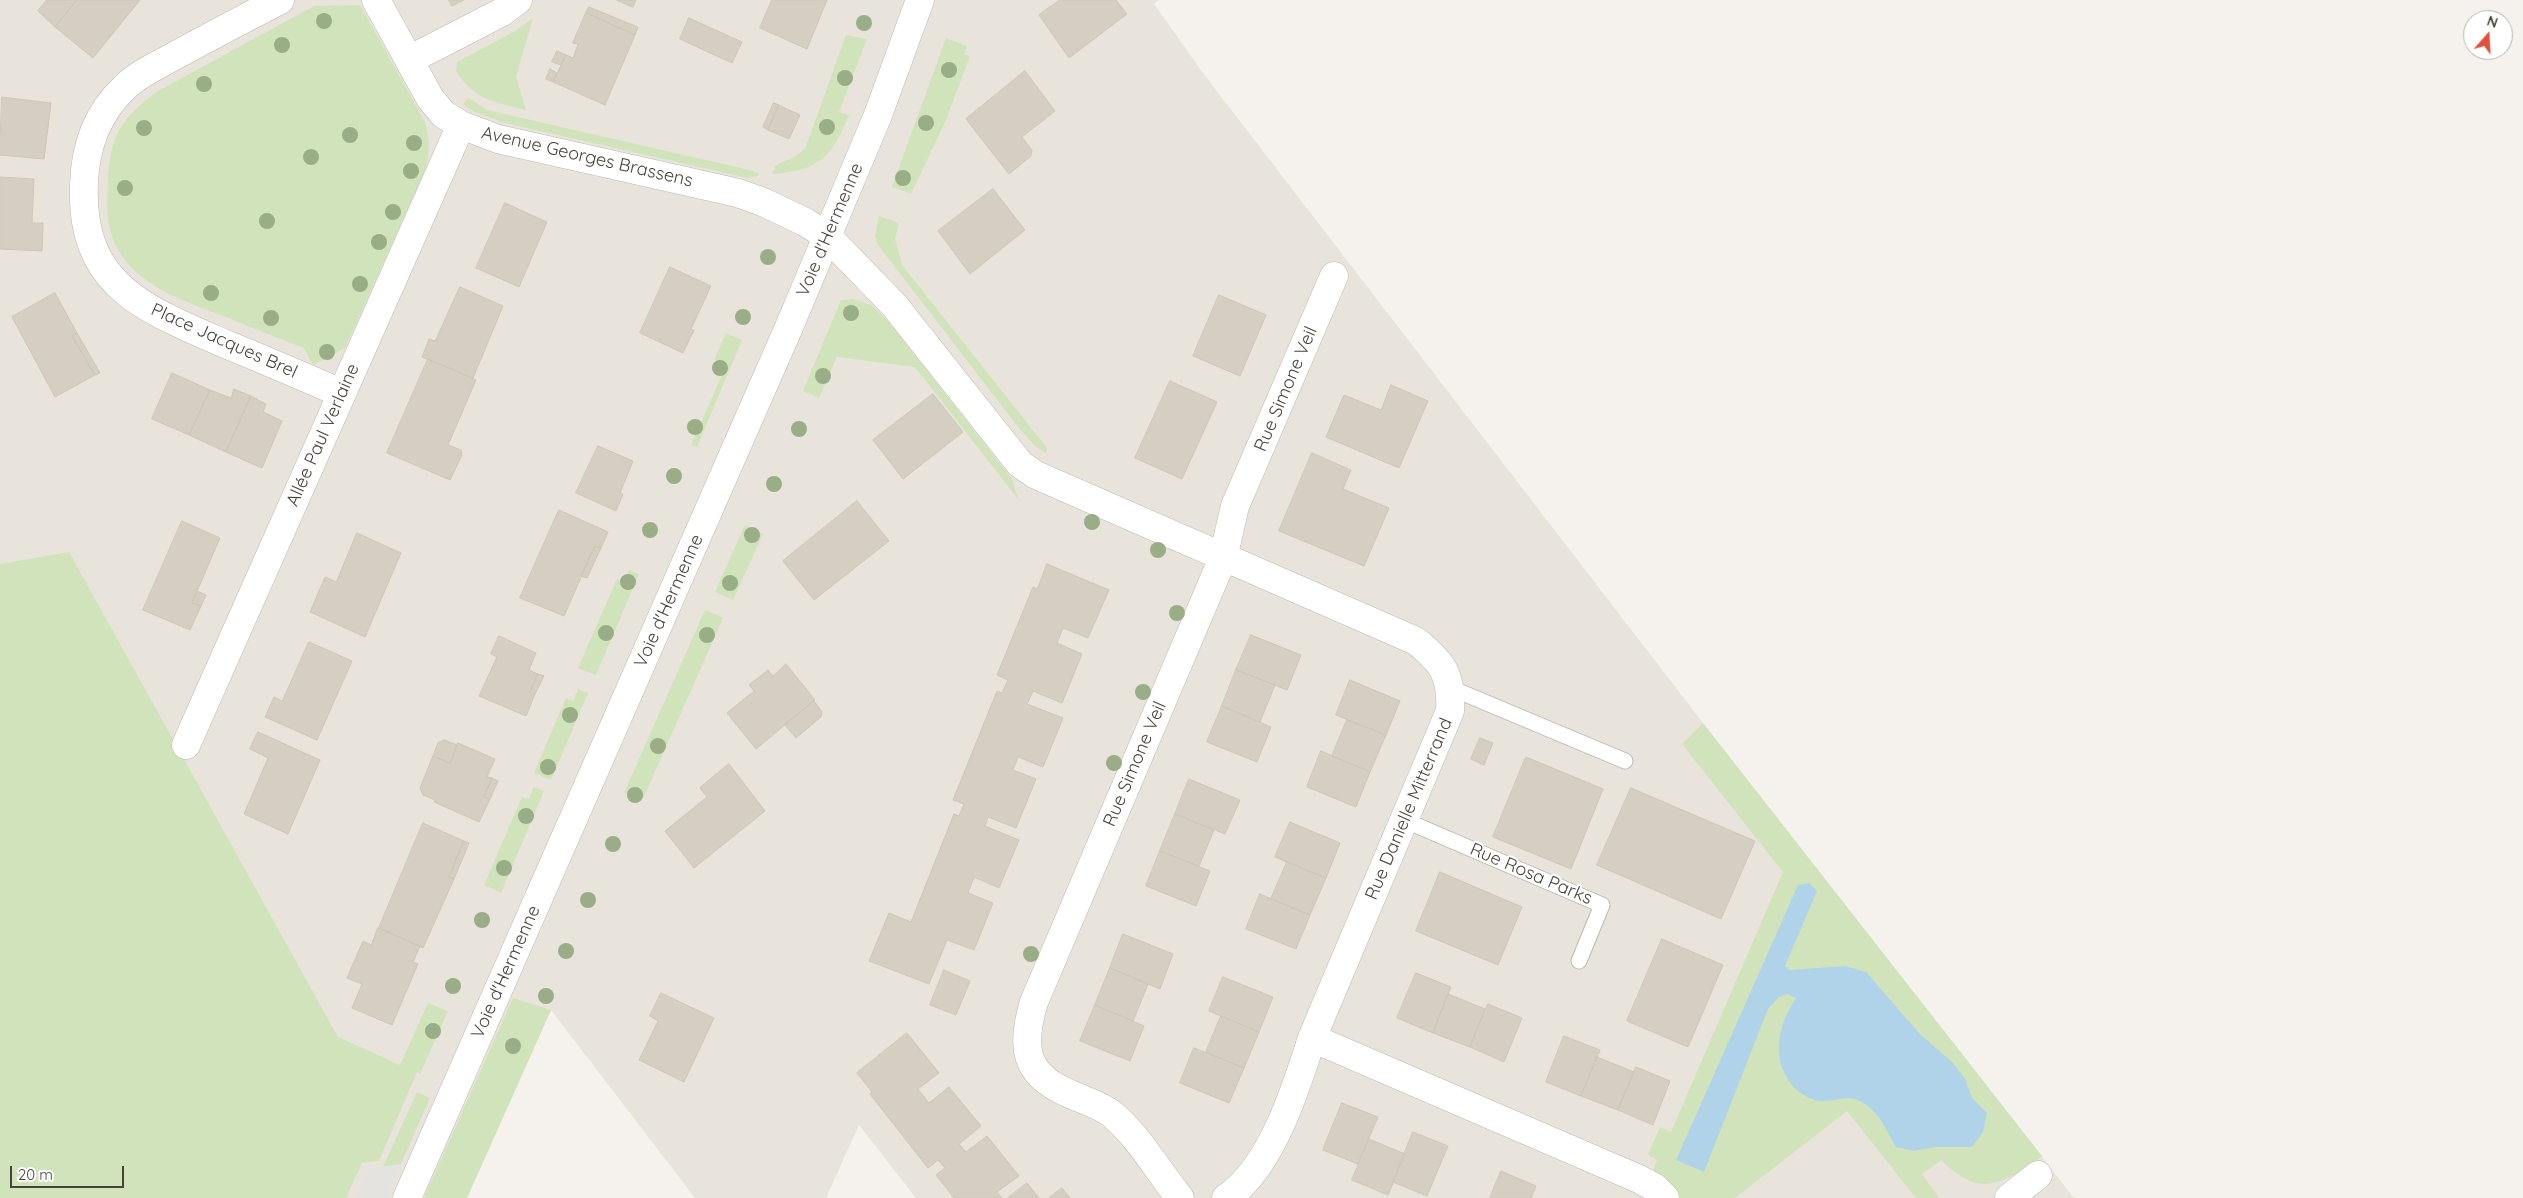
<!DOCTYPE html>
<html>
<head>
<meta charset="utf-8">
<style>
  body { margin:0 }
  #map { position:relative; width:2523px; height:1198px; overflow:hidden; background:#f5f2ed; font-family:Quicksand,sans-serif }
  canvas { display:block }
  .north { position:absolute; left:2463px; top:10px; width:50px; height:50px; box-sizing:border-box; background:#fff; border:1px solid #b6b4b1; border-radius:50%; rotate:19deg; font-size:14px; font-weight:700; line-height:20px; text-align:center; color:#49433b }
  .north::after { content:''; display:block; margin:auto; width:18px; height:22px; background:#e15038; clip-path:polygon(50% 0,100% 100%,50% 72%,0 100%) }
  .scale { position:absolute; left:10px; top:1166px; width:114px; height:22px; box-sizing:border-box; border:2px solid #49433b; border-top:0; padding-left:6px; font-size:15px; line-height:18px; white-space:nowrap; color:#49433b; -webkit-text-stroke:4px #fff; paint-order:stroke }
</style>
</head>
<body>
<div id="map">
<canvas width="2523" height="1198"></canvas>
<div class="north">N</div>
<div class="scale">20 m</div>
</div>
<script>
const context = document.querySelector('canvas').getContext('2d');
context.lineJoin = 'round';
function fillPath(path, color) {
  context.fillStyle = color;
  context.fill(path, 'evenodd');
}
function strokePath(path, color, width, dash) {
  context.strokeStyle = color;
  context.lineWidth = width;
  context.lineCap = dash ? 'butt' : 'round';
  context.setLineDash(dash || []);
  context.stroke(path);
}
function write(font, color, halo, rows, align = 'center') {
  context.font = font + ' Quicksand,sans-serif';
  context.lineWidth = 4;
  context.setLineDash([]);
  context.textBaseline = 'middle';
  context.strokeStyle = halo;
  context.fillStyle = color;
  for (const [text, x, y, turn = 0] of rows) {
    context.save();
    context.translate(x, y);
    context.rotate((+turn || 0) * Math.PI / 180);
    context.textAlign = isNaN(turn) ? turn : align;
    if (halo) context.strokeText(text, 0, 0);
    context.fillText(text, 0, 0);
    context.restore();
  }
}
fillPath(new Path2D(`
  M0,0H1159L1154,4L1206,77L1703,723L2074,1198H916L859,1125L826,1198H695L551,1010L467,1198H0Z`), '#e8e4dc');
fillPath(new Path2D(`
  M360,5L425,122C430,140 430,152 425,171L345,348L313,365L304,348C278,338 252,328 226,317C184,301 128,284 112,236C106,219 107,201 108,183C109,138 121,117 158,91L314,6Z
  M533,18L516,77L526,110C494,102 475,100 456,71L457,62L515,31Z
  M846,35L867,39L839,112L849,115C832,157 819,171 772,174L776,165L794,157L805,149Z
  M946,38L967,46L964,54L970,56L946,120L911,194L892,187Z
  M468,98L487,110L754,171L758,173V176L747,178L505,123L473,111L463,104Z
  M879,216L899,223L895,239L902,265L1047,448L1046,453L1035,446L1019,428L878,245L875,236Z
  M853,299L871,305L888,321L1012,479L1018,499L915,367L837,357L819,398L803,391L841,300Z
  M726,333L742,340L697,447L691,445L726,366L714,360Z
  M745,525L763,534L733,600L715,592Z
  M69,552L338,1037L400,1065L428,1003L448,1011L420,1074L417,1072L379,1161L362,1163L346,1198H0V564Z
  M629,570L639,574L596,675L578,668L617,579L624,582Z
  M705,610L723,618L642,801L624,793Z
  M578,689L588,693L551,780L534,773L566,698L573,701Z
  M1703,723L2042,1156C2001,1186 1979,1198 1941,1160L1922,1174L1939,1198H1916L1847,1111L1735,1198H1677L1652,1173L1657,1160L1648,1155L1660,1127L1671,1132L1783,872L1682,744Z
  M534,787L544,791L501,893L484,885L522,797L529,799Z
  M513,998L551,1010L467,1198H424Z
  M417,1092L430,1098L401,1164L383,1167Z`), '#d1e3bb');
fillPath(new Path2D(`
  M401,1164L386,1198H356L369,1169Z`), '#e4e3e0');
fillPath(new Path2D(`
  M1809,883L1817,891L1785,966L1790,970L1845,966L1866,972L1919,1033L1953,1063L1965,1079L1972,1098L1987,1113L1983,1132L1972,1147H1935L1914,1151L1896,1147C1886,1130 1880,1113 1862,1102C1848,1094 1837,1101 1822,1101C1811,1101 1799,1093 1792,1085C1770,1057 1778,1026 1796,998L1787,994L1779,997L1768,1009L1704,1172L1676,1160L1798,885Z`), '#b1d3e9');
const building = new Path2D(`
  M47,0H77L55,27L38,11Z
  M77,0H140L93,58L55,27Z
  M449,0H464L452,6Z
  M617,0H636L633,7Z
  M772,0H827L807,49L760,28Z
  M1060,0H1116L1127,14L1069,58L1039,15Z
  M589,7L638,27L635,35L586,13Z
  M586,13L635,35L605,105L553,82L566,55L573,58L578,44L573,43Z
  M689,18L742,42L732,63L680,39Z
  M557,51L566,55L561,65L552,62Z
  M550,69L557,73L553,82L546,79Z
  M1025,71L1055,111L1022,137L1032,150L1031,156L1009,174L966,119Z
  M2,97L51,103L44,159L0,155Z
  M774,103L779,105L768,130L763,127Z
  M779,105L800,115L789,139L768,130Z
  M0,177L34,179L32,223H43L42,251L0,249Z
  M993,189L1025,230L970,274L938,231Z
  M505,203L547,222L519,287L476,268Z
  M670,267L711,286L691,329L694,330L683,353L640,333Z
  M460,287L503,306L473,378L422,357L429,339L435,341Z
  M55,293L77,333L72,336L95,375L55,397L12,317Z
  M1219,295L1266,315L1240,376L1193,356Z
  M77,333L100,373L95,375L72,336Z
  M428,359L476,380L448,445L461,450L462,455L450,480L387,453Z
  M172,373L210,390L189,435L152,419Z
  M1170,381L1217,402L1182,479L1135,458Z
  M1391,385L1428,401L1399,468L1326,437L1344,395L1381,410Z
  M234,389L251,396L226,452L189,435L210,390L231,398Z
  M933,394L963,432L903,479L873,440Z
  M251,396L266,404L263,412L282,421L262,468L226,452Z
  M598,446L633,461L620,493L623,494L616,511L576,493Z
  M1312,453L1351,470L1343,489L1389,508L1364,566L1279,531Z
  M857,501L889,541L814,600L783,561Z
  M559,510L608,532L601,548L595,546L564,616L520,598Z
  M182,521L220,538L192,603L201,606L190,630L143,610Z
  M357,533L401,553L365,637L310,612L325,577L336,582Z
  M595,546L601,548L587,578L581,576Z
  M1047,564L1109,590L1088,638L1063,628L1057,643L1082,654L1062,703L1033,691L1027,704L1063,718L1043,767L1018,757L1013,770L1036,779L1016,828L988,817L985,826L1019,840L999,888L974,877L968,893L993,903L974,950L947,940L929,984L869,961L889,913L911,922L954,814L959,816L964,804L953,800L997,691L1002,693L1008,680L997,675L1033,587L1037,589Z
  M197,591L206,595L201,606L192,603Z
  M1251,635L1301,655L1287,690L1236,670Z
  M499,636L536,653L529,670L538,674L530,692L535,694L526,716L479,696L497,657L491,654Z
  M309,642L352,661L317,740L265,717L274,697L282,701Z
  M786,664L815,700L756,749L727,713L754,691L749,685L768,670L773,676Z
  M1236,670L1275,685L1260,722L1222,706Z
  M538,674L544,676L535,694L530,692Z
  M1350,680L1400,701L1386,735L1336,715Z
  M814,701L822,712L821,717L796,738L785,725Z
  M1222,706L1271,727L1257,762L1207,742Z
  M1347,720L1386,735L1370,772L1332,756Z
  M258,732L320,760L288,834L244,814L268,758L250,749Z
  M1480,738L1493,743L1484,765L1471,759Z
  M445,740L457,745L450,763L433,756L438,743Z
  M458,743L495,759L487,777L492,778L484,797L490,799L479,822L434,802L435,800L423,795L420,788L433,756L450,763Z
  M1321,751L1370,772L1356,807L1307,787Z
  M1526,757L1603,789L1571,869L1493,837Z
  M729,764L765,811L694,868L665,831L707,797L700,788Z
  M492,778L498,781L490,799L484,797Z
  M1189,779L1240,800L1225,834L1175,814Z
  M1631,788L1755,841L1721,919L1597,865Z
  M1175,814L1214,830L1199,866L1160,851Z
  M1290,822L1340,843L1326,878L1275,857Z
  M423,823L464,841L449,877L454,879L423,948L379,928Z
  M464,841L469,843L454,879L449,877Z
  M1160,851L1210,871L1196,906L1146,886Z
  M1287,862L1326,878L1310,915L1271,899Z
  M1440,872L1522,907L1498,965L1416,931Z
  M1260,894L1310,915L1296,949L1246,929Z
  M378,928L420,946L413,962L418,964L392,1025L352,1008L362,984L347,978L363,941L371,945Z
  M1123,934L1173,954L1160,989L1110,968Z
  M1662,939L1723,965L1688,1047L1627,1021Z
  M1110,968L1148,984L1133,1021L1095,1005Z
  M944,970L970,981L956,1015L930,1005Z
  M1416,973L1451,987L1433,1033L1397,1018Z
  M1223,977L1273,997L1259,1032L1209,1011Z
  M661,993L714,1018L684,1082L639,1060L658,1021L650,1016Z
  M1448,994L1485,1009L1470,1047L1433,1033Z
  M1488,1004L1522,1018L1504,1062L1470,1047Z
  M1095,1005L1144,1026L1130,1061L1080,1041Z
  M1221,1016L1259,1032L1244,1068L1206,1052Z
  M907,1033L939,1073L918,1089L929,1103L949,1087L981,1126L959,1144L966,1152L987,1136L1019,1176L997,1192L1002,1198H954L936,1175L945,1168L938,1160L928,1168L870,1094L872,1092L857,1073Z
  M1564,1036L1600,1050L1581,1096L1546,1082Z
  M1194,1048L1244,1068L1229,1103L1180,1083Z
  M1597,1057L1634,1072L1618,1110L1581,1096Z
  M1636,1067L1670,1081L1653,1125L1618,1110Z
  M1342,1103L1378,1117L1358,1164L1323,1150Z
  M1413,1132L1448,1146L1427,1196L1393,1182Z
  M1369,1139L1405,1154L1388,1195L1352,1180Z
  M1501,1171L1536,1186L1531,1198H1490Z
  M1027,1183L1039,1198H1008Z
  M1062,1188L1070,1198H1049Z`);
fillPath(building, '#d5cec3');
strokePath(building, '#cfc6b7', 1);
const service = new Path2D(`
  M1451,688L1625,761
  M1404,820L1602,905L1579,961`);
const minor = new Path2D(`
  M280,0C245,18 211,36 176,55C159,65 139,73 125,87C97,113 85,146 84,185C80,285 143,308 223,343C262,359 302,376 341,393
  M376,0L430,98L443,114L461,125L498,139L738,193L763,202L805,222L827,236L894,305L1020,464L1036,475L1416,641C1443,663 1452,675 1450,711L1312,1038C1296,1088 1271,1169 1226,1198
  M409,60L502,12L518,0
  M186,745L461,125
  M1312,1038L1639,1179L1654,1187L1665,1198
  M407,1198L789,327L878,115L920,0
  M1180,1198C1158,1171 1139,1137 1113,1115C1100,1104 1082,1100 1068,1093C1023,1074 1021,1045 1034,1002L1223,558L1235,506L1334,276
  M2009,1198L2038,1175`);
strokePath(service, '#bfbab0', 17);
strokePath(minor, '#bfbab0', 29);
strokePath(service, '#fff', 15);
strokePath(minor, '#fff', 28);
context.fillStyle = '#99ad87';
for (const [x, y] of [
  [324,21],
  [864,23],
  [282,45],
  [949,70],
  [845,78],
  [204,84],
  [926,123],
  [827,127],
  [144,128],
  [350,135],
  [414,143],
  [311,157],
  [411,171],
  [903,178],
  [125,188],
  [393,212],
  [267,221],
  [379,242],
  [768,257],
  [360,284],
  [211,293],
  [851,313],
  [743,317],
  [271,318],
  [327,352],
  [720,368],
  [823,376],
  [695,427],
  [799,429],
  [674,476],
  [774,484],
  [1092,522],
  [650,530],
  [752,535],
  [1158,550],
  [628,582],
  [730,583],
  [1177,613],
  [606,633],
  [707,635],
  [1143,692],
  [570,715],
  [658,746],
  [1114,763],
  [548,767],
  [635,795],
  [526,816],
  [613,844],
  [504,868],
  [588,900],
  [482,920],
  [566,951],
  [1031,954],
  [453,986],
  [546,996],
  [433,1031],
  [513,1046]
]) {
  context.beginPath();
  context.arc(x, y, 8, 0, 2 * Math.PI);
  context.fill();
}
write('18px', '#49433b', '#fff', [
  ["Avenue Georges Brassens",587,157,13],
  ["Voie d'Hermenne",830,230,-67],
  ["Place Jacques Brel",224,341,24],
  ["Rue Simone Veil",1286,389,-67],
  ["Allée Paul Verlaine",323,435,-66],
  ["Voie d'Hermenne",669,601,-66],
  ["Rue Simone Veil",1135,764,-67],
  ["Rue Danielle Mitterrand",1409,809,-67],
  ["Rue Rosa Parks",1531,874,23],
  ["Voie d'Hermenne",506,972,-66]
]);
</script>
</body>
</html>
